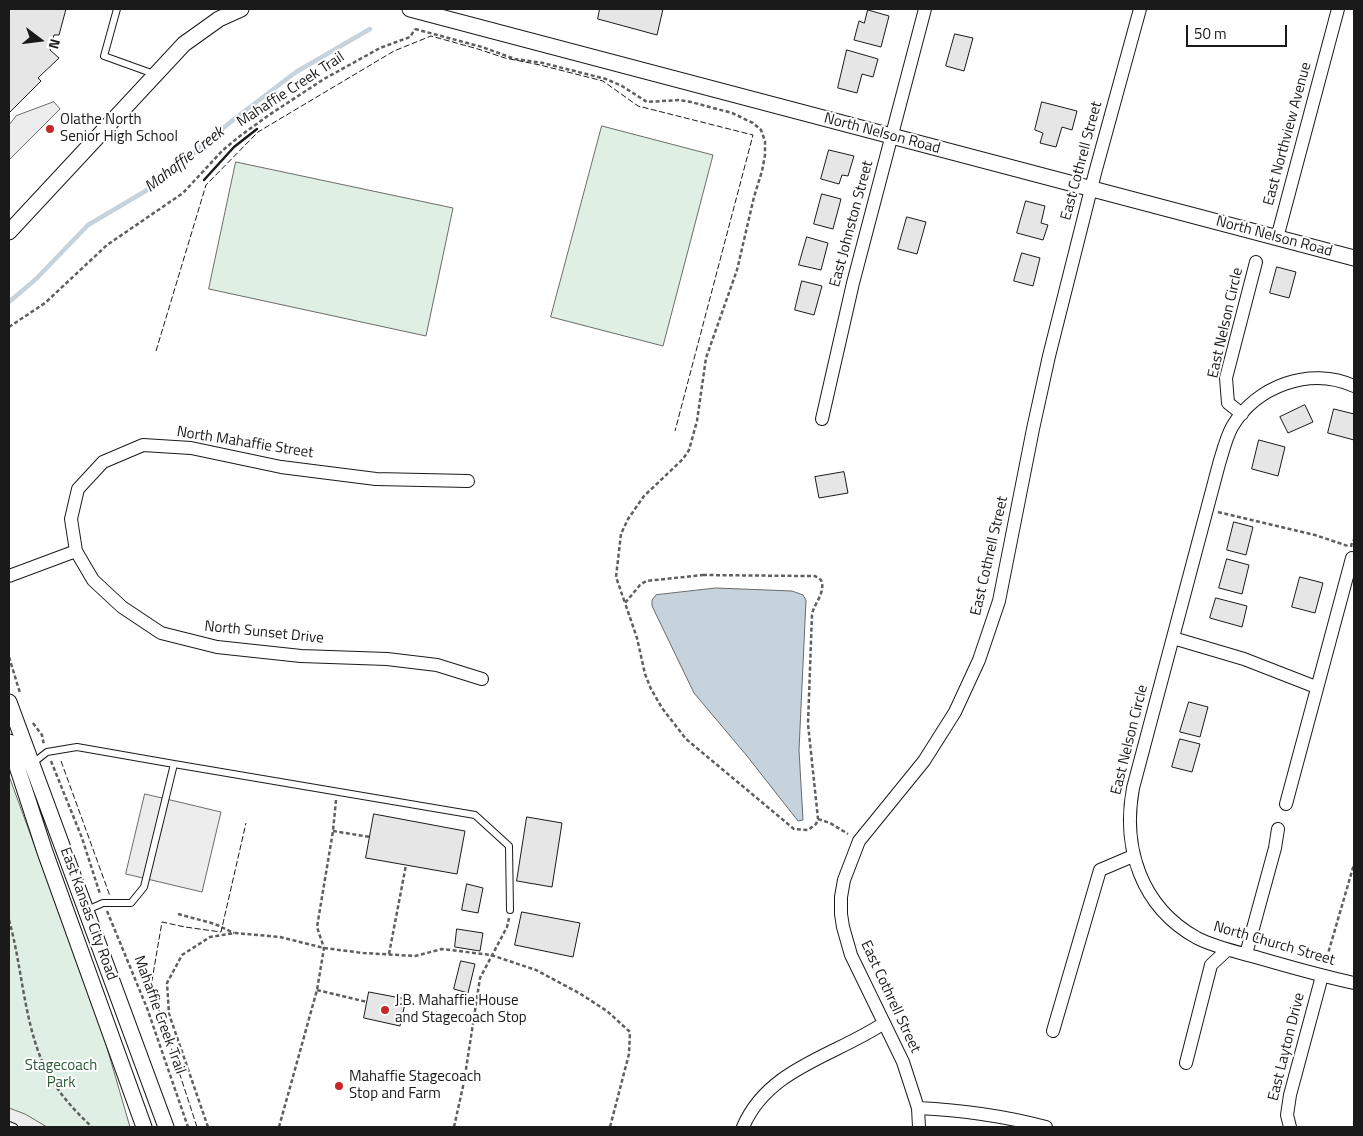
<!DOCTYPE html>
<html>
<head>
<meta charset="utf-8">
<style>
  body { margin:0 }
  #map { position:relative; width:1363px; height:1136px; overflow:hidden; background:#fff; font-family:"Titillium Web",sans-serif }
  canvas { display:block }
  .frame { position:absolute; inset:0; border:10px solid #1a1a1a; pointer-events:none }
  .north { position:absolute; left:15px; top:15px; width:50px; height:50px; -webkit-text-stroke:4px #fff; paint-order:stroke; rotate:105deg; font-size:14px; font-weight:700; line-height:20px; text-align:center; color:#1a1a1a }
  .north::after { content:''; display:block; margin:auto; width:18px; height:22px; background:#1a1a1a; clip-path:polygon(50% 0,100% 100%,50% 72%,0 100%) }
  .scale { position:absolute; left:1186px; top:25px; width:101px; height:22px; box-sizing:border-box; border:2px solid #1a1a1a; border-top:0; padding-left:6px; font-size:15px; line-height:18px; white-space:nowrap; color:#1a1a1a; -webkit-text-stroke:4px #fff; paint-order:stroke }
</style>
</head>
<body>
<div id="map">
<canvas width="1363" height="1136"></canvas>
<div class="frame"></div>
<div class="north">N</div>
<div class="scale">50 m</div>
</div>
<script>
const context = document.querySelector('canvas').getContext('2d');
context.lineJoin = 'round';
function fillPath(path, color) {
  context.fillStyle = color;
  context.fill(path, 'evenodd');
}
function strokePath(path, color, width, dash) {
  context.strokeStyle = color;
  context.lineWidth = width;
  context.lineCap = dash ? 'butt' : 'round';
  context.setLineDash(dash || []);
  context.stroke(path);
}
function write(font, color, halo, rows, align = 'center') {
  context.font = font + ' "Titillium Web",sans-serif';
  context.lineWidth = 4;
  context.setLineDash([]);
  context.textBaseline = 'middle';
  context.strokeStyle = halo;
  context.fillStyle = color;
  for (const [text, x, y, turn = 0] of rows) {
    context.save();
    context.translate(x, y);
    context.rotate((+turn || 0) * Math.PI / 180);
    context.textAlign = isNaN(turn) ? turn : align;
    if (halo) context.strokeText(text, 0, 0);
    context.fillText(text, 0, 0);
    context.restore();
  }
}
const green = new Path2D(`
  M602,126L713,155L663,346L551,317Z
  M236,162L453,208L426,336L209,289Z
  M9,776L101,1027L130,1127H9Z`);
fillPath(green, '#e0efe3');
strokePath(green, '#6a6a6a', 1);
const parking = new Path2D(`
  M54,102L60,109L9,160V125L16,116Z
  M145,794L221,812L202,892L126,874Z
  M9,1108L25,1114L47,1127H9Z`);
fillPath(parking, '#ededed');
strokePath(parking, '#6a6a6a', 1);
const water = new Path2D(`
  M716,588L792,591L803,595L806,600L799,750L803,820L798,821L747,756L694,693L652,606V600L656,595Z`);
fillPath(water, '#c6d2dc');
strokePath(water, '#6a6a6a', 1);
strokePath(new Path2D(`
  M9,302L36,279L88,225L154,186L233,120L296,72L370,29`), '#c6d2dc', 4.5);
const building = new Path2D(`
  M9,9H66L59,35H54L50,50L59,58L38,78L41,81L9,113Z
  M600,9H663L657,35L598,19Z
  M868,10L889,16L881,47L854,40L859,21L864,23Z
  M955,34L973,38L964,71L946,66Z
  M847,50L878,59L873,77L862,74L857,93L838,88Z
  M1042,102L1077,111L1072,130L1062,127L1056,147L1040,143L1043,133L1035,130Z
  M829,150L854,156L848,176L842,175L839,184L821,179Z
  M822,194L841,199L833,229L814,224Z
  M1026,201L1045,206L1041,223L1048,225L1043,240L1017,233Z
  M907,217L926,222L917,254L898,249Z
  M807,237L828,243L821,270L799,265Z
  M1022,253L1040,258L1033,286L1014,281Z
  M1277,267L1296,272L1289,298L1270,293Z
  M802,281L822,286L814,315L795,310Z
  M1305,405L1313,422L1288,433L1280,417Z
  M1334,409L1354,414V440L1328,433Z
  M1259,440L1285,447L1278,476L1252,469Z
  M844,472L848,493L819,498L815,477Z
  M1234,522L1253,527L1246,555L1227,550Z
  M1227,559L1249,565L1242,594L1219,588Z
  M1300,577L1323,583L1315,613L1292,607Z
  M1216,598L1247,606L1242,627L1210,618Z
  M1189,702L1208,707L1200,737L1180,732Z
  M1180,739L1200,744L1192,772L1172,767Z
  M374,814L465,831L457,874L366,858Z
  M527,817L562,823L552,887L517,881Z
  M467,884L483,888L478,913L462,910Z
  M522,912L580,923L573,957L515,945Z
  M457,929L483,933L480,951L455,947Z
  M461,961L475,964L468,993L454,989Z
  M369,992L406,999L400,1026L364,1018Z`);
fillPath(building, '#e6e6e6');
strokePath(building, '#1a1a1a', 1);
const service = new Path2D(`
  M117,9L104,56L154,74
  M33,763L47,752L77,747L174,764L144,887L131,903H103L87,910
  M174,764L475,815L509,846L510,910
  M9,1125L14,1127`);
const minor = new Path2D(`
  M1277,238L1338,9
  M1354,386C1310,366 1256,386 1232,427C1226,438 1223,451 1219,464L1133,788C1122,848 1141,907 1197,938C1217,948 1238,952 1259,958C1290,967 1322,976 1354,983
  M1242,414L1228,403L1226,378L1256,262
  M822,419L853,283L925,9
  M468,481L376,479L281,467L191,448L143,445L103,462L78,489L71,519L76,551L93,580L122,607L161,633L217,647L301,656L387,659L437,665L482,679
  M9,576L76,551
  M1173,638L1244,659L1316,687
  M1286,804L1352,558
  M1246,954L1275,848L1278,829
  M1053,1031L1100,870L1133,856
  M1186,1063L1211,965L1227,950
  M918,1108C961,1110 1004,1116 1046,1127
  M743,1127C768,1068 835,1056 884,1023
  M919,1127L918,1108L903,1062L851,955L843,927L841,914V897L844,880L859,841L924,761L955,712L979,660L999,601L1033,429L1049,356L1095,173L1140,9
  M1290,1127L1287,1115L1290,1095L1322,976`);
const tertiary = new Path2D(`
  M410,9L1354,258
  M9,232L184,44L219,19L241,9
  M9,702L166,1127
  M9,742L45,852L144,1127`);
strokePath(service, '#1a1a1a', 8);
strokePath(minor, '#1a1a1a', 14);
strokePath(tertiary, '#1a1a1a', 17);
strokePath(new Path2D(`
  M415,29L482,47L515,59L543,63L606,79L622,86L647,102L679,100L691,102L732,113L753,123L761,130L765,141V155L762,171L754,197L737,270L706,358L697,421L689,450L683,459L644,496L628,519L621,534L616,577L625,603
  M9,327L45,303L107,245L183,193L223,150L240,136L269,115L324,79L380,48L410,37L415,29
  M1218,512L1315,535L1348,546
  M1351,547L1352,542L1354,540
  M703,575L806,576H815L821,580C826,592 815,602 812,614L808,724L818,819L816,824L808,830L794,829L686,739L662,708L651,689L645,674L637,638L625,603L640,585L646,581Z
  M9,657L20,693
  M33,723L42,735L44,745
  M51,761L82,838L100,894
  M818,819L830,823L848,834
  M333,831L370,837
  M107,911L147,1008L188,1127
  M178,914L215,924L234,933
  M9,920C23,969 24,1032 50,1077C61,1096 76,1112 92,1127
  M389,954L406,865
  M1325,964L1354,864
  M317,990L367,1002
  M208,1127L169,1014L167,983L182,955L210,937L235,933L280,937L324,948L363,953L415,956L442,949L491,955L536,970L579,993L607,1011L630,1032L629,1054L610,1127
  M279,1127L317,990L324,948L317,927L333,831L336,800
  M454,1127L464,1082L480,978L507,927L509,918`), '#5f5f5f', 2.5, [4, 2.5]);
strokePath(service, '#fff', 6);
strokePath(minor, '#fff', 12);
strokePath(tertiary, '#fff', 15);
strokePath(new Path2D(`
  M156,351L206,185L258,132L394,51L431,36L478,49L505,58L540,65L603,81L638,106L753,135L675,431
  M61,761L110,896
  M197,1127L151,986L162,922L185,927L221,932L246,823`), '#1a1a1a', 1, [6, 2.5]);
strokePath(new Path2D(`
  M204,180L234,147L257,129`), '#1a1a1a', 2.5);
for (const [x, y, r, color] of [
  [50,129,5,"#c62828"],
  [385,1010,5,"#c62828"],
  [339,1086,5,"#c62828"]
]) {
  const dot = new Path2D();
  dot.arc(x, y, r, 0, 2 * Math.PI);
  context.fillStyle = color;
  context.fill(dot);
  strokePath(dot, '#fff', 2);
}
write('15px', '#1a1a1a', '#fff', [
  ["Mahaffie Creek Trail",291,90,-33],
  ["North Nelson Road",882,134,15],
  ["East Northview Avenue",1288,134,-75],
  ["East Cothrell Street",1082,161,-75],
  ["East Johnston Street",852,224,-75],
  ["North Nelson Road",1274,237,15],
  ["East Nelson Circle",1226,323,-77],
  ["North Mahaffie Street",245,443,9],
  ["East Cothrell Street",990,556,-77],
  ["North Sunset Drive",264,633,6],
  ["East Nelson Circle",1130,740,-76],
  ["East Kansas City Road",88,914,70],
  ["North Church Street",1274,944,16],
  ["East Cothrell Street",890,997,65],
  ["Mahaffie Creek Trail",159,1015,70],
  ["East Layton Drive",1287,1047,-76]
]);
write('15px', '#1a1a1a', '#fff', [
  ["Olathe North",60,120],
  ["Senior High School",60,137],
  ["J.B. Mahaffie House",395,1001],
  ["and Stagecoach Stop",395,1018],
  ["Mahaffie Stagecoach",349,1077],
  ["Stop and Farm",349,1094]
], 'left');
write('15px', '#2b5a34', '#fff', [
  ["Stagecoach",61,1066],
  ["Park",61,1083]
]);
write('italic 16px', '#1a1a1a', '#fff', [
  ["Mahaffie Creek",185,160,-38]
]);
</script>
</body>
</html>
